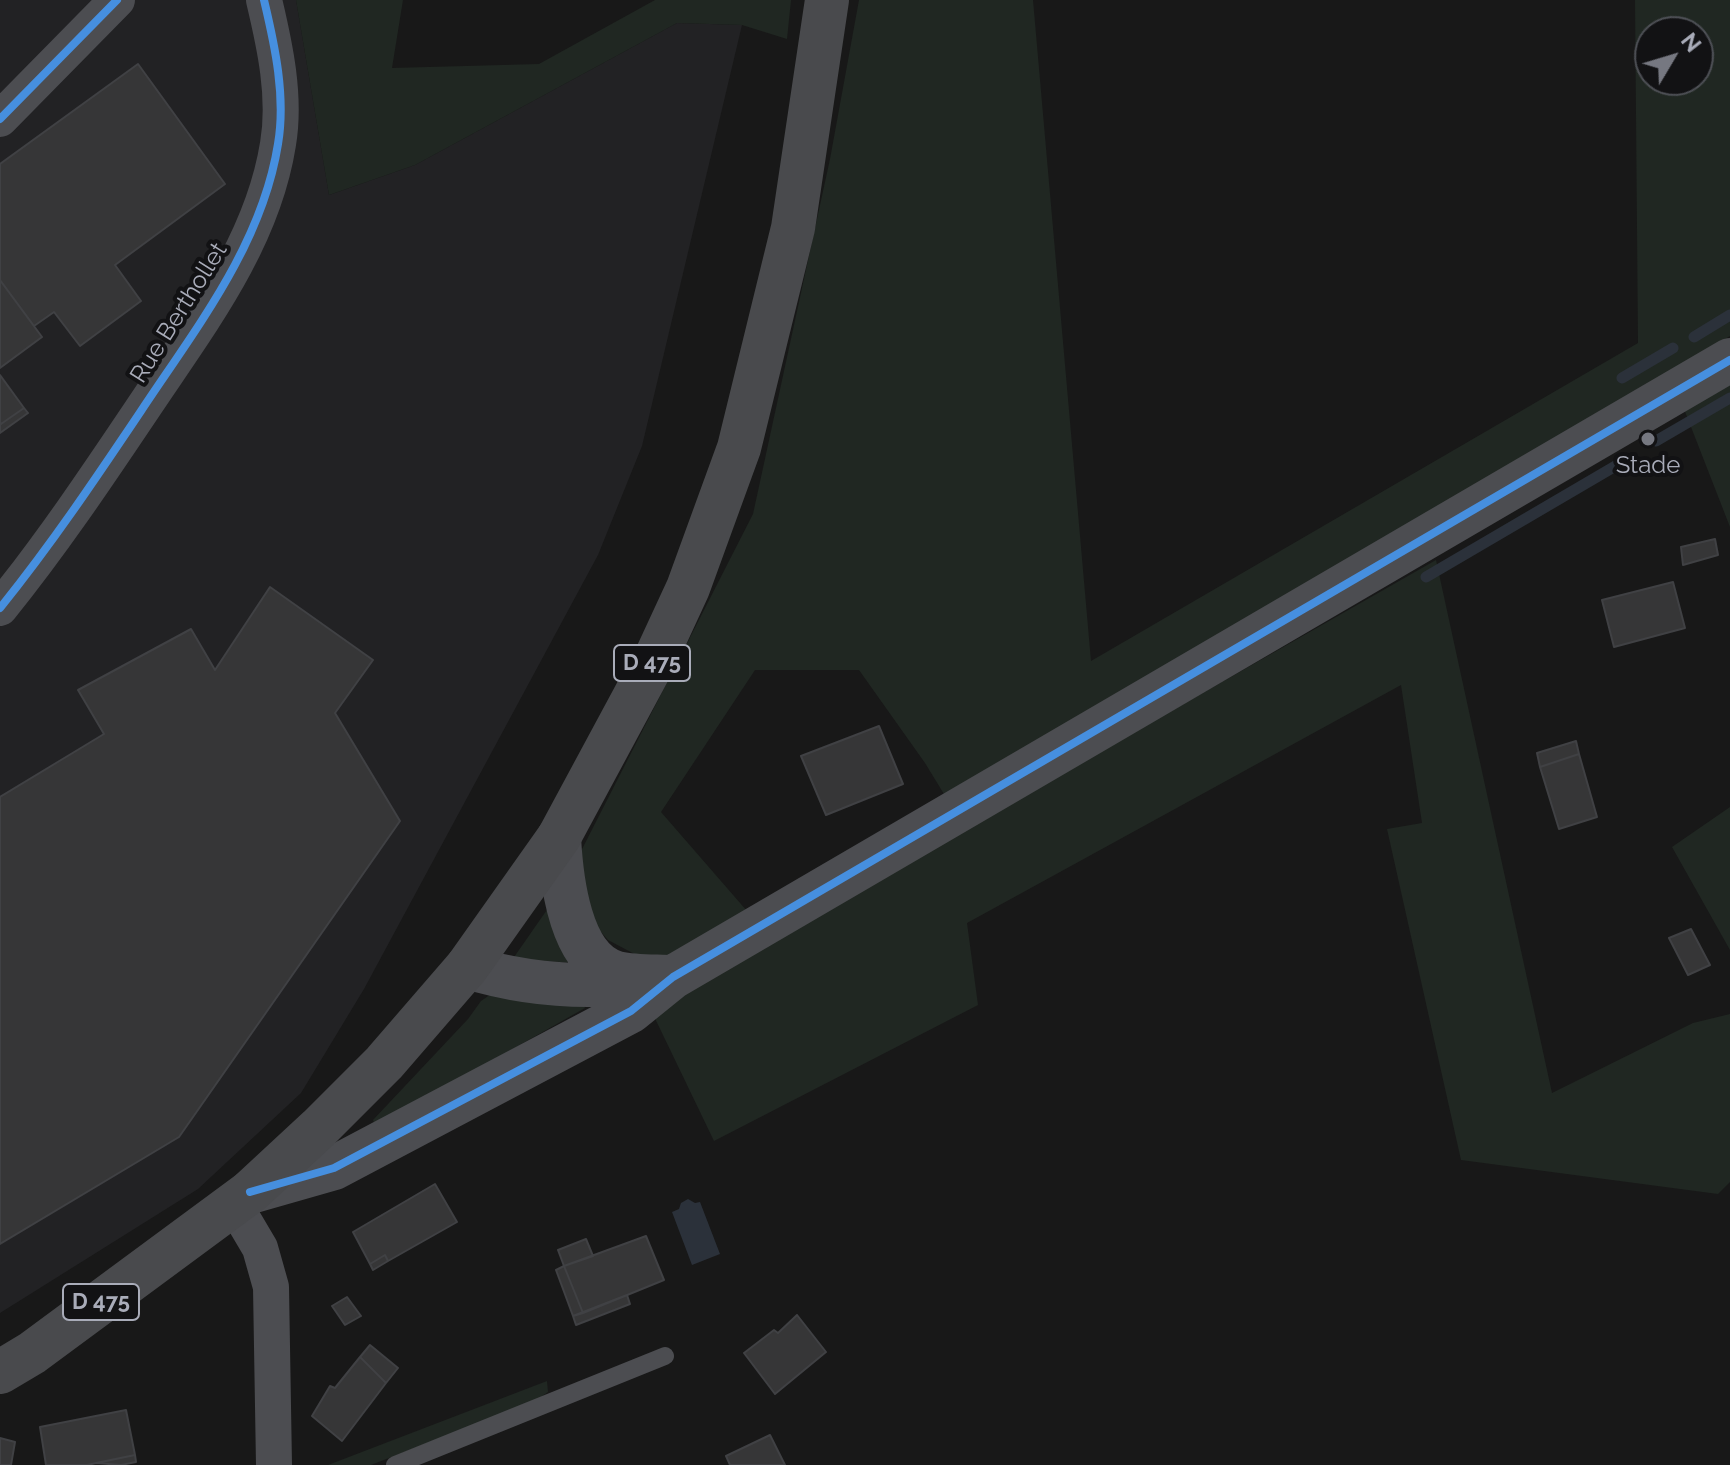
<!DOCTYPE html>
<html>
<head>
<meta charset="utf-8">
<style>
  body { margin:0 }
  #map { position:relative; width:1730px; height:1465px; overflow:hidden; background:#181818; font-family:Raleway,sans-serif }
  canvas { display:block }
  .north { position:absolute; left:1634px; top:16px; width:80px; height:80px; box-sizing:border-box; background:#121214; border:2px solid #4e5056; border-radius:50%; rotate:52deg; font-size:22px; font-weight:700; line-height:32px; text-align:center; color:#a9acb9 }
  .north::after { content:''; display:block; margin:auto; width:28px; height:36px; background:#767881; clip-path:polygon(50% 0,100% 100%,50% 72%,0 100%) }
</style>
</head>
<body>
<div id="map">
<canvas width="1730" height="1465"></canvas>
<div class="north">N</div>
</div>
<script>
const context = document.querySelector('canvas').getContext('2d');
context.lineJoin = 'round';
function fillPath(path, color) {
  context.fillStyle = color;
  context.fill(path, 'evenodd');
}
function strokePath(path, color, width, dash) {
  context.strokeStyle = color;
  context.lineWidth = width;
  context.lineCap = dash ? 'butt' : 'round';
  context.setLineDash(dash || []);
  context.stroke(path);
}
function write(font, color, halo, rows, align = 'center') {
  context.font = font + ' Raleway,sans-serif';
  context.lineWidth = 8;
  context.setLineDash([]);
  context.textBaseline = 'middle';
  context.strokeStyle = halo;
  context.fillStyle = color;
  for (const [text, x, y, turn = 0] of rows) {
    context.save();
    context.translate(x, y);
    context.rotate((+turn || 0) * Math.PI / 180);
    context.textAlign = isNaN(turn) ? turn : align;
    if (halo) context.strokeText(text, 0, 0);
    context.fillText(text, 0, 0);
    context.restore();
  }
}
fillPath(new Path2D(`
  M0,0H296L329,195L415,165L677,23L742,25L642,446L598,555L364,989L301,1093L198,1189L0,1313Z`), '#222224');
fillPath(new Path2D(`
  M296,0H403L392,68L539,64L655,0H791L787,39L742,25L677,23L415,165L329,195Z
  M859,0H1033L1091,661L1638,343L1635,0H1730V336L947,799L925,763L859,670H755L661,812L747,911L720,929L656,961L642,958L608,940L592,922L578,857L753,514L830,159ZM1650,32H1698V80H1650Z
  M1730,384V527L1684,409Z
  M1436,560L1552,1093L1693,1023L1730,1014V1182L1718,1194L1461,1160L1387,829L1422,823L1401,685L967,923L978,1005L714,1141L650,1008Z
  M1730,807V950L1672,847Z
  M551,904L584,963L512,960Z
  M494,992L581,998L585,1008L375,1127L373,1120L468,1019L481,1001Z
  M547,1381L548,1392L535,1401L371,1465H328Z`), '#202722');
fillPath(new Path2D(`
  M688,1199L695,1203L700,1202L720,1254L692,1265L672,1212L679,1209L681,1203Z`), '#2b313a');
strokePath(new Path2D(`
  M1694,337L1730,315
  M1622,378L1673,348
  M1656,441L1730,398
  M1426,577L1624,461`), '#2b313a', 11);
const building = new Path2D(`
  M138,64L225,184L115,265L141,301L80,346L54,312L34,326L0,280V164Z
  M0,280L42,337L0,368Z
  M0,375L24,408L1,424L0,422Z
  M24,408L28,413L0,433V422L1,424Z
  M1715,539L1718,555L1683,565L1681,547Z
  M1673,582L1685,628L1614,647L1602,600Z
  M270,587L373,660L335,713L400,821L179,1137L0,1244V797L104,734L78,690L191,629L215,670Z
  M879,726L903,784L826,815L801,756Z
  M1576,741L1579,754L1540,767L1537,753Z
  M1579,754L1597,817L1559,829L1540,767Z
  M1691,929L1710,965L1688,975L1669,938Z
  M435,1184L457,1222L388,1261L385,1255L370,1264L353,1232Z
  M646,1236L664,1280L583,1313L564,1266Z
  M586,1239L593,1256L564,1266L558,1250Z
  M385,1255L388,1261L373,1270L370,1264Z
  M564,1266L583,1313L573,1316L556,1270Z
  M627,1295L630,1304L576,1325L573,1316Z
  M347,1297L361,1316L345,1325L332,1306Z
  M797,1315L826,1352L775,1394L744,1353L774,1330L778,1333Z
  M370,1345L398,1368L386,1383L360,1357Z
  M360,1357L386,1383L342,1441L312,1416L330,1386L335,1388Z
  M126,1410L135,1455L87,1465H46L40,1427Z
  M770,1435L785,1465H730L726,1456Z
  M0,1438L15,1442L11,1465H0Z
  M135,1455L136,1462L121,1465L96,1463Z`);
fillPath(building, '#363637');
strokePath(building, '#404144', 2);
strokePath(new Path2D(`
  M395,1465L665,1356`), '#4c4d51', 18);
strokePath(new Path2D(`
  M0,119L117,0
  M0,608C51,545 96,478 141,411C196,328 262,245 278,144C286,97 275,46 264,0
  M234,1204L260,1248L271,1287L274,1465`), '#4c4d51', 36);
strokePath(new Path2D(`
  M559,837C561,876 569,961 617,973C634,977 655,976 673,977
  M467,967C523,984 581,989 639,982
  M250,1192L334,1168L631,1011L673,977L1730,360`), '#4c4d51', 44);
strokePath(new Path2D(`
  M0,1372L32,1353L250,1192L319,1128L384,1063L467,967L559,837L657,655L688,588L739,448L793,228L827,0`), '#494a4d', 44);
strokePath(new Path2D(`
  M0,119L117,0
  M0,608C51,545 96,478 141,411C196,328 262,245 278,144C286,97 275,46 264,0
  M250,1192L334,1168L631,1011L673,977L1730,360`), '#468fdf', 8);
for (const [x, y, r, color] of [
  [1648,439,8,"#767881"]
]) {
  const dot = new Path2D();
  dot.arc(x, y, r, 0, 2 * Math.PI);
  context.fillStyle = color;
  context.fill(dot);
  strokePath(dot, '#121214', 3);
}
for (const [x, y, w] of [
  [652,663,76],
  [101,1302,76]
]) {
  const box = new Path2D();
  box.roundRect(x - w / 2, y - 18, w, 36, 6);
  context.fillStyle = '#121214';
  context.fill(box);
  strokePath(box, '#a9acb9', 2);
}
write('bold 22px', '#a9acb9', null, [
  ["D 475",652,663],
  ["D 475",101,1302]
]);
write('24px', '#a9acb9', '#121214', [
  ["Rue Berthollet",179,313,-58]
]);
write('24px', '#a9acb9', '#121214', [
  ["Stade",1648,466]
]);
</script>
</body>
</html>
